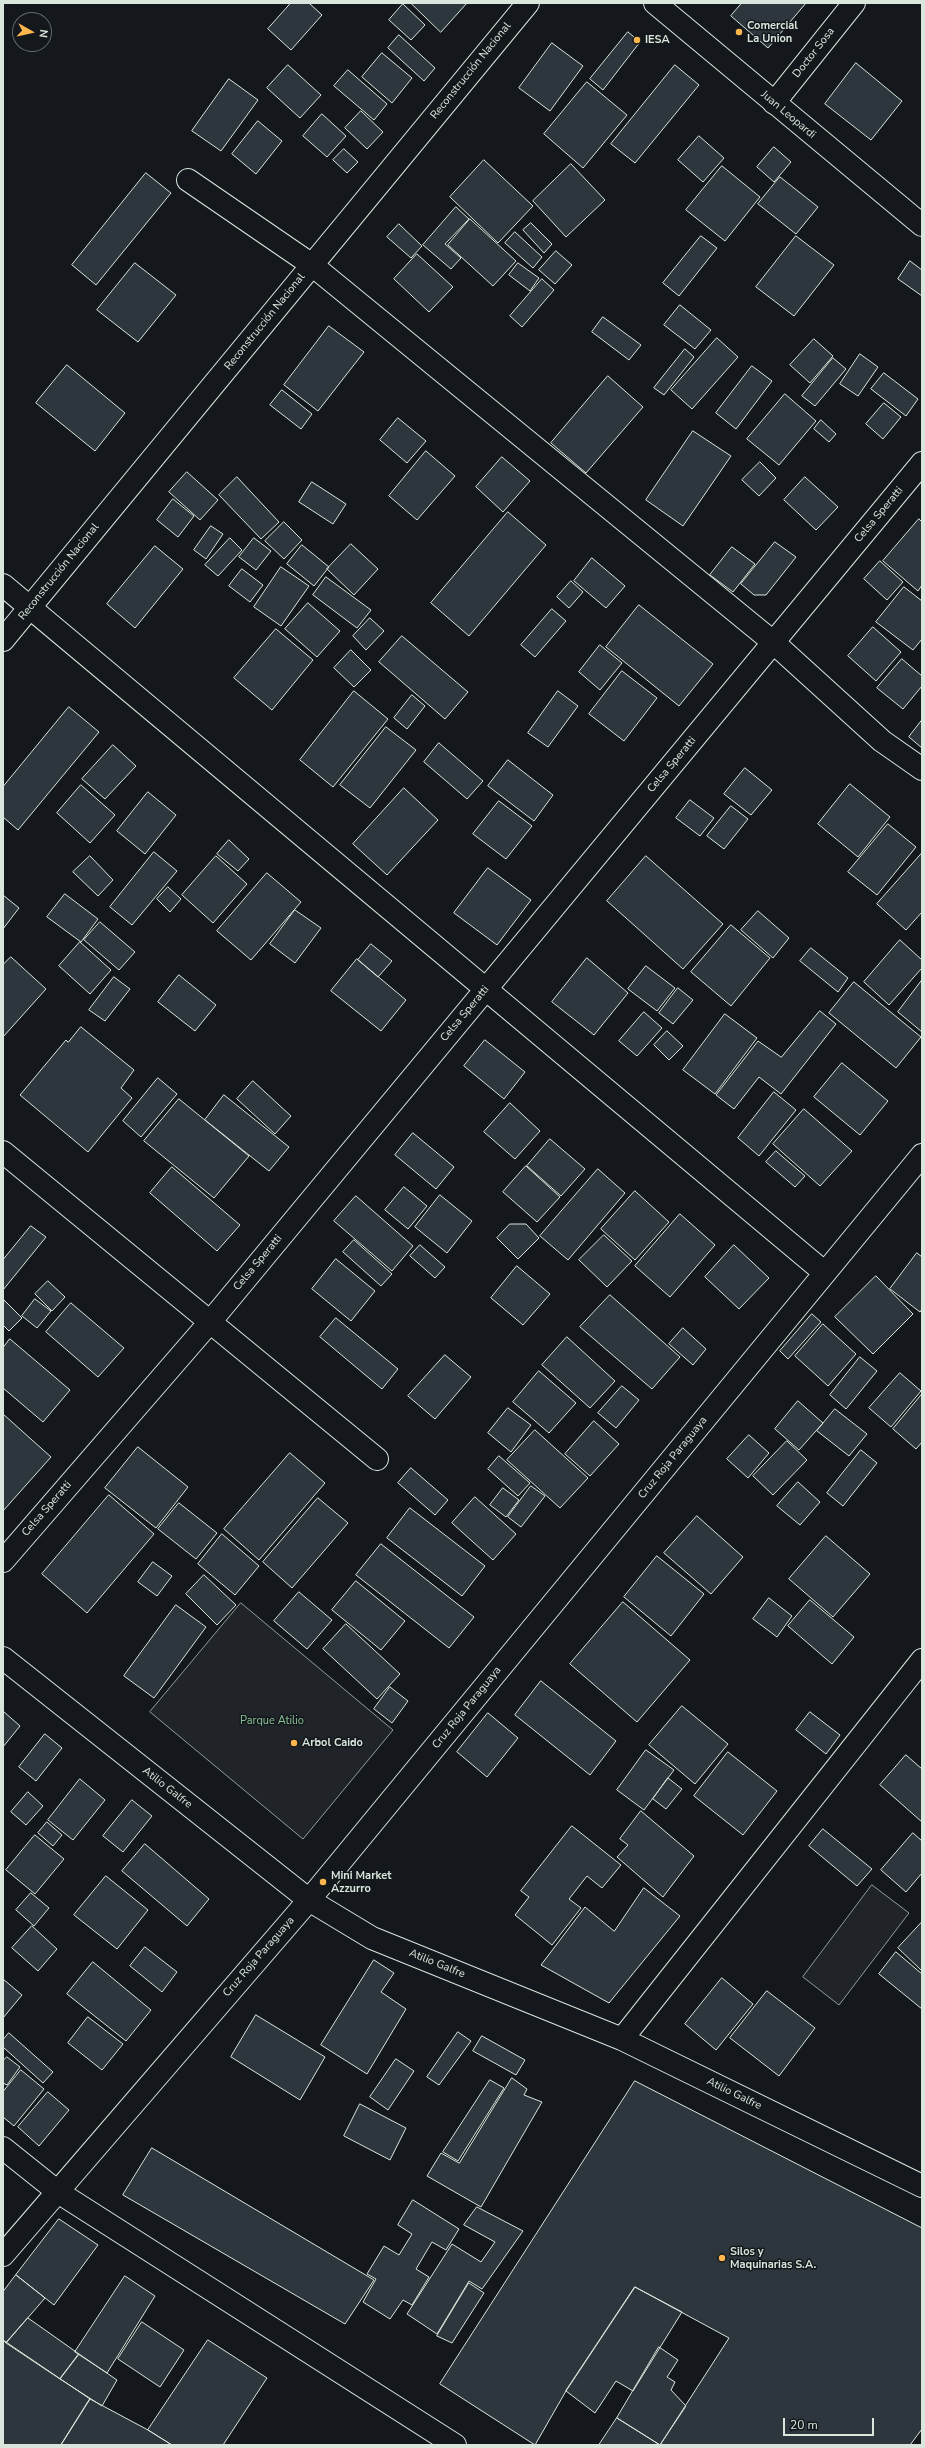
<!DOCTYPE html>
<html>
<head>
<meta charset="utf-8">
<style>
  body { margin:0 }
  #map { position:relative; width:925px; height:2448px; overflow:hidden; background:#14181c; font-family:"Nunito Sans",sans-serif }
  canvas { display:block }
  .frame { position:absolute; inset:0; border:4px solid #d8e6dc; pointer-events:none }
  .north { position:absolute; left:12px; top:12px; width:40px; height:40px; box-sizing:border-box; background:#14181c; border:1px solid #626a69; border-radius:50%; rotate:98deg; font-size:11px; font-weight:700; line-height:16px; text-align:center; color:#d8e6dc }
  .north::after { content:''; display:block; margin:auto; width:14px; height:18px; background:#ffb74d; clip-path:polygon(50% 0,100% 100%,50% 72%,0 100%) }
  .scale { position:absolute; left:783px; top:2418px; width:91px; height:18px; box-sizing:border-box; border:2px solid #d8e6dc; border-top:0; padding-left:5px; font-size:12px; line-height:14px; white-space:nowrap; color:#d8e6dc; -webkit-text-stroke:3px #14181c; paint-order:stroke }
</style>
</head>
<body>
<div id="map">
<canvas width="925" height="2448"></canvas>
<div class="frame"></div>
<div class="north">N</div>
<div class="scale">20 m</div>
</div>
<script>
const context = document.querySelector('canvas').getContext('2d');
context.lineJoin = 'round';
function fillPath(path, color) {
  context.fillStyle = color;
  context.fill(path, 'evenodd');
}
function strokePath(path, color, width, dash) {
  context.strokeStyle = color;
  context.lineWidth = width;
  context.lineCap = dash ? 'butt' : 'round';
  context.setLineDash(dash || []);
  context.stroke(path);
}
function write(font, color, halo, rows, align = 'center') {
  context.font = font + ' "Nunito Sans",sans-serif';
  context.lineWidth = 3;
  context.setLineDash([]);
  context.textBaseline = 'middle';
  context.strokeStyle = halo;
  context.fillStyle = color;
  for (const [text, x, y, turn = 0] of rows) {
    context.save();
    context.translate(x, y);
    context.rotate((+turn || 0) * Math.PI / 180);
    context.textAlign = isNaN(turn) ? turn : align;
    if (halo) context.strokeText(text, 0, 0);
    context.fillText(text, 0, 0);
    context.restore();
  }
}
const green = new Path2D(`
  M241,1603L393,1730L303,1839L150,1712Z
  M872,1885L909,1913L839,2005L803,1977Z`);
fillPath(green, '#202428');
strokePath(green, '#939e99', 1);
const building = new Path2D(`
  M291,3H309L322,15L291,50L268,29Z
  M411,3H467L441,32Z
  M742,3H806L768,48L731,16Z
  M403,4L425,25L411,40L389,20Z
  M628,32L640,42L603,90L590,79Z
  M399,35L435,68L424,81L388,48Z
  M552,43L583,66L550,111L519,88Z
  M382,53L412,78L392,103L362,77Z
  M856,63L902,101L871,140L825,104Z
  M288,65L321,95L300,118L267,88Z
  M675,65L699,85L635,163L611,144Z
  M348,70L387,104L374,120L334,86Z
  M229,79L258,100L221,151L192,131Z
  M587,82L627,115L583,168L544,134Z
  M361,111L383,132L367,149L345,128Z
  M322,114L346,136L327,157L303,136Z
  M258,121L282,141L256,174L232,154Z
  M699,136L724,158L703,182L678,160Z
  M774,147L791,162L774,182L757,167Z
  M344,149L358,162L347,173L333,160Z
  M484,160L533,206L498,243L450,197Z
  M571,164L605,200L566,237L533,201Z
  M722,166L760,197L725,241L686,210Z
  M146,173L171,193L96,285L72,265Z
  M780,177L818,207L796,234L758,204Z
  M456,207L469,219L445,244L461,258L451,269L423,245Z
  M470,219L516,261L493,286L448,245Z
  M531,223L552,244L544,253L523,230Z
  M399,224L422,246L411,258L387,237Z
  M515,232L542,257L533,268L505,243Z
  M701,236L717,248L679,296L663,283Z
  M796,236L834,265L794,316L756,287Z
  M556,251L572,265L555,284L539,270Z
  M417,254L453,287L429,312L394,279Z
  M910,261L922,270V296L898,279Z
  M135,263L176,295L138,342L97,310Z
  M518,263L539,278L530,291L509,275Z
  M542,279L554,290L522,327L510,316Z
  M680,305L711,330L695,349L664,325Z
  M603,317L641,345L629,360L592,332Z
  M329,326L364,352L318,411L284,385Z
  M717,338L738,357L692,409L671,390Z
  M814,339L833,356L810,383L790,365Z
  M685,349L694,357L664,395L654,388Z
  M860,354L878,367L858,396L840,384Z
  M833,358L846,369L815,406L802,396Z
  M67,365L125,413L95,451L36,403Z
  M752,366L772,381L736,429L716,413Z
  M884,373L918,399L906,416L871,389Z
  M608,376L643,407L586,473L551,443Z
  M282,390L312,414L301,429L270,405Z
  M785,394L816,421L779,465L747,439Z
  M884,403L901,417L883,439L866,424Z
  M398,418L426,441L407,463L380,440Z
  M821,420L836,434L829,442L814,429Z
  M693,431L731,456L683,526L646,500Z
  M426,451L455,476L417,520L389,496Z
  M502,457L530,481L503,512L476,487Z
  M760,462L776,478L759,496L742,480Z
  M187,472L218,500L200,520L169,492Z
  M237,477L279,522L261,539L219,495Z
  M805,477L838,507L816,530L784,500Z
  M312,482L346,504L333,524L299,502Z
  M173,499L194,516L178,537L157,520Z
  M508,512L546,545L469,636L431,603Z
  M919,519L922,522V585L918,591L883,561Z
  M284,522L302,540L284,559L265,541Z
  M211,526L223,534L206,559L194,550Z
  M230,538L242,550L218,576L205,565Z
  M254,538L271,551L256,570L239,557Z
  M775,542L796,557L766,595H754L741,584Z
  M351,544L378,569L354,595L327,569Z
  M302,545L329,567L314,586L287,564Z
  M155,546L183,569L135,628L107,604Z
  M732,547L755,564L733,592L710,575Z
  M592,558L625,586L606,608L574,581Z
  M880,561L903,582L887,600L864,579Z
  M281,567L309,586L281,626L254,607Z
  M242,569L263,585L250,602L229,586Z
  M326,577L371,610L357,628L313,595Z
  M571,581L583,592L569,608L557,597Z
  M904,587L922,601V639L913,650L876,622Z
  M308,603L340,631L317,657L285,629Z
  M639,605L713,664L679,706L606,647Z
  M552,609L566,621L535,657L521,645Z
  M370,618L384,631L366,650L353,636Z
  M873,627L901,652L876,681L848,656Z
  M276,629L313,660L272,710L234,678Z
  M402,636L468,692L445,719L379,662Z
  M600,645L622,663L600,690L579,672Z
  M351,650L371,670L354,687L334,668Z
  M902,659L922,676V686L903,709L877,688Z
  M622,671L657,698L624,741L589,714Z
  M354,691L388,719L333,787L300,760Z
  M558,691L578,706L548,747L528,733Z
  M412,695L425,706L407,729L394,718Z
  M69,707L99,732L18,830L3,817V787Z
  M922,720V748L909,737Z
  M386,727L416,750L370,808L340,785Z
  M439,743L483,781L467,799L424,762Z
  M113,745L136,766L105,799L82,779Z
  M508,760L553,795L534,821L488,786Z
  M745,768L772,790L751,815L724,794Z
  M850,784L890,817L858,857L818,824Z
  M81,785L115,815L90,843L57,813Z
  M404,788L438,820L387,875L353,844Z
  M148,792L176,815L145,854L117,831Z
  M690,800L714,818L700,836L676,818Z
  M499,801L532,826L506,859L473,834Z
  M731,806L748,819L724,849L707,836Z
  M888,824L916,847L877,895L848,872Z
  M229,840L249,859L238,871L217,854Z
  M154,852L177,871L132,925L110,907Z
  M922,853V912L906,930L877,904Z
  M90,856L113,880L98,896L73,872Z
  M216,856L247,884L213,923L182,895Z
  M646,856L723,924L683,969L607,901Z
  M488,868L531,900L497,945L454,913Z
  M267,873L301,902L251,960L217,931Z
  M168,887L181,899L170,912L157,899Z
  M65,894L98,919L81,942L47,917Z
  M3,895L19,908L3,929Z
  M295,910L321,928L295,963L270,944Z
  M758,911L789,938L773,958L741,930Z
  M100,922L135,952L119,970L84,940Z
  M731,925L770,958L731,1006L691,972Z
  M900,940L922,960V968L889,1005L864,982Z
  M80,942L111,970L90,994L59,966Z
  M371,944L392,961L378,977L358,960Z
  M811,948L848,978L838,992L800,961Z
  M11,957L46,989L3,1037V965Z
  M587,958L628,993L594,1035L552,1002Z
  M357,959L406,1000L381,1031L331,991Z
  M646,966L675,988L657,1011L628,989Z
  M179,975L216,1005L195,1031L158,1002Z
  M114,977L130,989L105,1021L89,1010Z
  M922,980V1032L898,1012Z
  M854,982L921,1037L896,1068L829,1013Z
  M678,988L693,1000L673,1024L659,1013Z
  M820,1011L836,1024L781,1094L759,1077L734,1109L716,1095L758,1041L781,1057Z
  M644,1012L662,1028L637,1056L619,1041Z
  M725,1014L757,1038L715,1094L683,1070Z
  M81,1027L134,1070L121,1088L132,1098L88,1152L20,1095L66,1040L68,1042Z
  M667,1031L683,1046L669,1060L654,1045Z
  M485,1040L525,1072L504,1099L464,1066Z
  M842,1063L888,1101L860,1135L814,1097Z
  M158,1078L177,1094L141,1137L123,1121Z
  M253,1081L291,1116L275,1134L237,1099Z
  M774,1092L796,1110L759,1156L738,1138Z
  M224,1095L289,1147L269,1171L205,1120Z
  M179,1099L249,1156L214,1198L144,1141Z
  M510,1103L540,1131L515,1159L484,1132Z
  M804,1109L852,1151L820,1186L773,1144Z
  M413,1133L454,1167L436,1189L395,1155Z
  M550,1139L585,1169L561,1196L527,1166Z
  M776,1151L805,1176L795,1187L766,1162Z
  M526,1166L560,1197L537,1222L503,1192Z
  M172,1167L240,1225L217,1251L150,1193Z
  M598,1169L625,1193L568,1260L540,1236Z
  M404,1187L427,1206L408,1229L385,1210Z
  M635,1191L669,1222L635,1260L601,1229Z
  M440,1195L472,1221L447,1253L415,1227Z
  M356,1196L413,1246L392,1271L334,1221Z
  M680,1214L715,1245L670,1297L635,1266Z
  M510,1224H526L539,1238L518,1259L497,1238Z
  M31,1226L46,1237L3,1290V1260Z
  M604,1235L632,1261L607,1287L579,1260Z
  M354,1240L392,1274L381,1286L343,1252Z
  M420,1245L445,1267L435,1278L410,1256Z
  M734,1245L769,1278L739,1309L705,1277Z
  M917,1253L922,1257V1309L920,1312L890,1289Z
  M336,1259L375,1291L351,1321L312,1289Z
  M517,1266L550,1294L523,1325L491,1298Z
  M876,1276L913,1314L873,1354L835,1317Z
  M48,1281L65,1297L52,1311L35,1294Z
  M610,1295L680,1357L652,1389L580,1327Z
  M35,1299L51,1311L37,1328L22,1316Z
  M4,1300L22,1318L9,1331L3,1325Z
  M71,1303L124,1348L98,1377L46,1332Z
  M812,1314L821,1322L788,1359L780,1351Z
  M336,1318L398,1369L382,1389L320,1337Z
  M823,1324L856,1354L828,1386L795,1356Z
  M683,1328L706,1349L693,1365L669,1344Z
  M567,1337L615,1381L590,1408L542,1365Z
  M10,1339L70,1390L43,1422L3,1388V1348Z
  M445,1355L471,1377L435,1419L408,1396Z
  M860,1357L877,1371L846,1409L830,1395Z
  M539,1371L576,1403L549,1433L513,1402Z
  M900,1373L921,1391L891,1427L869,1408Z
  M622,1386L639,1400L616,1428L598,1413Z
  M922,1394V1442L916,1449L893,1429Z
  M798,1401L823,1423L799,1450L775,1429Z
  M508,1408L531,1425L511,1452L488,1433Z
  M835,1409L867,1434L849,1456L817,1431Z
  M3,1414L51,1457L3,1511Z
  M594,1421L619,1444L590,1476L565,1454Z
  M535,1430L588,1478L560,1508L507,1460Z
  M749,1435L769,1453L748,1478L727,1459Z
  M787,1441L807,1460L773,1495L753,1476Z
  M138,1447L188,1487L156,1528L105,1488Z
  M861,1450L877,1463L843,1506L827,1493Z
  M290,1453L325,1483L259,1560L224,1529Z
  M499,1456L530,1483L518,1496L488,1469Z
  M411,1468L448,1500L435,1515L398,1483Z
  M798,1482L820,1502L800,1525L777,1506Z
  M531,1486L545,1496L521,1527L508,1517Z
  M503,1488L519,1500L506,1517L490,1505Z
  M109,1495L154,1534L87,1613L42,1574Z
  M475,1497L516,1534L493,1560L452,1523Z
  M318,1498L348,1523L292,1588L263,1562Z
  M179,1503L217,1533L196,1559L158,1529Z
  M410,1508L485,1566L462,1596L387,1538Z
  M697,1516L743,1557L711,1594L664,1553Z
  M222,1534L259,1566L235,1595L198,1564Z
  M826,1536L870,1574L833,1617L789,1579Z
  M381,1544L474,1617L449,1648L356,1575Z
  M657,1556L704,1594L671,1636L624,1597Z
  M153,1562L172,1576L157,1596L138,1582Z
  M204,1575L236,1605L217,1625L186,1594Z
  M356,1581L405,1621L381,1650L332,1610Z
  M299,1592L332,1620L307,1649L274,1621Z
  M769,1598L792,1616L777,1637L753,1619Z
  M810,1600L854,1637L832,1664L788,1626Z
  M623,1602L690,1660L637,1722L570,1664Z
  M176,1605L206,1627L154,1698L124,1676Z
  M346,1624L400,1674L377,1699L323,1649Z
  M541,1681L616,1741L590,1775L515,1715Z
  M390,1687L408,1701L392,1723L374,1709Z
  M682,1706L728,1744L695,1784L649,1745Z
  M3,1711L20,1726L3,1747Z
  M810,1712L840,1735L826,1754L796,1730Z
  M488,1713L518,1738L487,1777L457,1752Z
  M45,1734L62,1748L36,1781L19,1767Z
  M646,1750L674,1770L644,1810L617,1790Z
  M728,1752L777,1791L743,1835L694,1796Z
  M906,1755L922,1769V1822L880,1785Z
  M668,1778L682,1789L666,1809L653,1799Z
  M80,1779L105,1800L73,1840L48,1820Z
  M28,1792L43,1806L26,1825L11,1812Z
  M132,1800L152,1816L123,1852L103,1836Z
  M641,1811L694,1856L663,1897L617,1857L628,1845L620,1839Z
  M47,1822L62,1835L53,1846L38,1833Z
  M572,1826L621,1865L602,1888L587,1876L569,1899L581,1908L552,1945L515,1915L529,1897L521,1891Z
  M823,1829L872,1869L857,1886L809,1846Z
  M913,1833L922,1841V1873L906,1892L881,1870Z
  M35,1835L64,1859L35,1894L6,1870Z
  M145,1844L209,1899L187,1926L122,1871Z
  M106,1876L148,1910L117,1949L74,1915Z
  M644,1888L680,1916L609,2003L541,1965L585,1907L614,1931Z
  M31,1893L49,1908L34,1926L16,1910Z
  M922,1922V1971L898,1948Z
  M32,1926L57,1949L38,1971L12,1948Z
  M145,1947L177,1972L162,1992L130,1966Z
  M896,1952L922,1974V2009L879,1974Z
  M374,1960L394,1973L381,1992L406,2009L367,2074L321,2045Z
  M93,1962L151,2010L126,2041L67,1994Z
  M722,1978L753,2004L716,2050L685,2024Z
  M3,1979L22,1995L3,2018Z
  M767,1991L815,2028L779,2076L730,2038Z
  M256,2015L325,2057L300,2100L231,2057Z
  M88,2017L123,2044L102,2070L68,2043Z
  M458,2032L471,2041L439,2085L427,2077Z
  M9,2033L53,2072L43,2083L3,2047V2040Z
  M482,2036L525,2060L516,2075L473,2051Z
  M7,2057L20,2067L7,2085L3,2083V2061Z
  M396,2059L414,2071L388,2110L370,2097Z
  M21,2070L44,2089L14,2126L3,2117V2092Z
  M512,2078L527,2089L524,2095L542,2102L481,2207L427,2176L441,2153L459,2163Z
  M490,2080L504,2088L458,2161L443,2152Z
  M635,2081L922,2228V2429L910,2445H660L729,2338L635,2287L566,2391L535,2445L440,2384Z
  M48,2092L69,2110L39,2146L18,2127Z
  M360,2104L406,2128L390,2160L344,2136Z
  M152,2148L374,2280L345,2324L123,2195Z
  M413,2200L459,2229L446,2250L432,2242L416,2269L429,2277L412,2305L403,2300L390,2319L363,2302L376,2279L367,2274L384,2246L399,2255L412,2234L398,2225Z
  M477,2207L523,2231L482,2289L469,2281L437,2334L407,2314L452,2244L481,2262L495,2242L464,2225Z
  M59,2219L98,2245L54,2305L16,2275Z
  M16,2275L45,2298L6,2343L3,2340V2292Z
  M125,2276L155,2296L107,2373L75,2352Z
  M469,2283L484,2293L452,2343L437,2336Z
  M635,2287L682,2312L633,2391L616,2381L595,2413L566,2391Z
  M28,2318L79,2354L60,2379L6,2343Z
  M142,2322L184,2350L160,2387L118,2359Z
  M3,2340L90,2399L61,2445H3Z
  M208,2340L267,2378L223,2445H172L148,2430Z
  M659,2347L678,2360L667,2377L675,2382L671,2390L686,2406L660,2445L617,2418Z
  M79,2354L117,2380L102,2406L60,2379Z
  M90,2399L148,2430L172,2445H61Z
  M617,2418L660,2445H599Z`);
fillPath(building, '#2c363c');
strokePath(building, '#d8e6dc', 1);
const street = new Path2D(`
  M774,103L854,3
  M188,180L312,265L773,642L882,741L922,769
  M3,585L825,1273
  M3,1152L377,1459
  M3,1561L210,1322L922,463
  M3,1658L309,1900L372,1938L622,2039L922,2186
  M622,2039L922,1660
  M3,2148L58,2192L455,2445
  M3,2255L309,1900L922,1155`);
const secondary = new Path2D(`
  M655,3L922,225
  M3,640L528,3`);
strokePath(street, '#d8e6dc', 24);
strokePath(secondary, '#d8e6dc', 24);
strokePath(street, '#14181c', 22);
strokePath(secondary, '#14181c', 22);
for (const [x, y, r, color] of [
  [739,32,4,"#ffb74d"],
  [637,40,4,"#ffb74d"],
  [294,1743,4,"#ffb74d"],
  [323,1882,4,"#ffb74d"],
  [722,2258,4,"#ffb74d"]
]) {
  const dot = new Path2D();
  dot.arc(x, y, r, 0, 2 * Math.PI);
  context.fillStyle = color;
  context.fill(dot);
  strokePath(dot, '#14181c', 1.5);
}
write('bold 11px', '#d8e6dc', '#14181c', [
  ["Comercial",747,26],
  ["La Union",747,39],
  ["IESA",645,40],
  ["Arbol Caido",302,1743],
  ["Mini Market",331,1876],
  ["Azzurro",331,1889],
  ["Silos y",730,2252],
  ["Maquinarias S.A.",730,2265]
], 'left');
write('11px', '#d8e6dc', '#14181c', [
  ["Doctor Sosa",814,53,-52],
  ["Reconstrucción Nacional",471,71,-51],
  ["Juan Leopardi",788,115,40],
  ["Reconstrucción Nacional",265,322,-51],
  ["Celsa Speratti",879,515,-50],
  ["Reconstrucción Nacional",59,572,-51],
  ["Celsa Speratti",672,765,-50],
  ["Celsa Speratti",465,1014,-50],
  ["Celsa Speratti",258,1263,-50],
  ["Cruz Roja Paraguaya",673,1458,-51],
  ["Celsa Speratti",47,1509,-49],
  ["Cruz Roja Paraguaya",467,1708,-51],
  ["Atilio Galfre",167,1788,38],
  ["Cruz Roja Paraguaya",259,1957,-49],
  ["Atilio Galfre",437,1964,22],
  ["Atilio Galfre",734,2094,26]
]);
write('11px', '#8ac095', '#14181c', [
  ["Parque Atilio",272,1721]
]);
</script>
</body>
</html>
